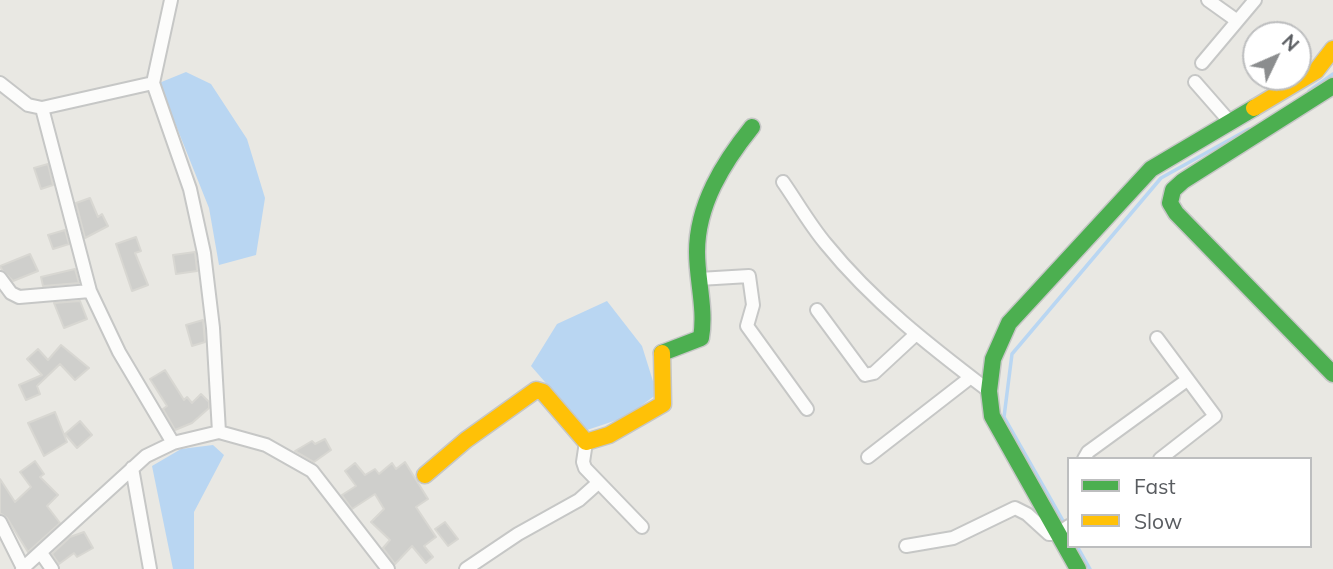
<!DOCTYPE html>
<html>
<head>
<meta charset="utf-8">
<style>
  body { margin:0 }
  #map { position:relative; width:1333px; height:569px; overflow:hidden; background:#e9e8e3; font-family:Mulish,sans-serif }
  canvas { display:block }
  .legend { position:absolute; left:1067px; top:457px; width:245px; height:91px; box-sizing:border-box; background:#fff; border:2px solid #bdbebf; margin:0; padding:9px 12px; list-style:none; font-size:21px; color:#595c60 }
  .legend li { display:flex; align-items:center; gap:14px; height:35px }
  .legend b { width:35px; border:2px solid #bdbebf }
  .north { position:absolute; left:1242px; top:21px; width:70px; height:70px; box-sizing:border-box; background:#fff; border:2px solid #bdbebf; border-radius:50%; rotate:46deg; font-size:19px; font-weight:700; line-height:28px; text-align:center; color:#595c60 }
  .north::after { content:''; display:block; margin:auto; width:24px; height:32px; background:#8b8d8e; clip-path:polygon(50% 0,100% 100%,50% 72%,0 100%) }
</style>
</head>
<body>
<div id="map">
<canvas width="1333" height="569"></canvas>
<ul class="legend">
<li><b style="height:9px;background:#4caf50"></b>Fast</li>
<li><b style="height:9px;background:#ffc107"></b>Slow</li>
</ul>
<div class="north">N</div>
</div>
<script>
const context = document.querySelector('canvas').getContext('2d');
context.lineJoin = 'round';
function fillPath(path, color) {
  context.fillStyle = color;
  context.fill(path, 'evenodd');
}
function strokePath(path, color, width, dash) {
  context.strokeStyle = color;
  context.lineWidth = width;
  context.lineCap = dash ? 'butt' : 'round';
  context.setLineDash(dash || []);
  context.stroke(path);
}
fillPath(new Path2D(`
  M186,72L211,84L247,139L265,198L256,255L219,265L209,208L159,83Z
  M607,301L642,346L657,394L626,417L587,430L531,366L557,324Z
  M213,445L224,455L194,512V569H173L152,466L181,449Z`), '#b9d6f2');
strokePath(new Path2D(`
  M1309,91L1333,74
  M1066,526L1004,417L1012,354L1161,178L1249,129
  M1077,546L1090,569`), '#b9d6f2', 3.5);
const building = new Path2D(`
  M48,164L53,185L41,189L34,168Z
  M90,198L98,217L102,214L108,226L85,238L76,203Z
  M65,230L69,244L53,249L48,235Z
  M136,237L141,251L135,253L148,285L132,291L116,244Z
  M195,252L197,271L176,274L173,255Z
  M30,254L38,271L13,281L2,270L0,266Z
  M75,269L79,283L43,286L41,277Z
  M80,301L87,319L64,328L54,303Z
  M203,320L205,342L192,346L186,325Z
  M61,345L89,368L75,380L60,364L37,386L40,394L26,400L19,385L42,375L27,359L38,349L48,360Z
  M165,370L184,400L187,397L192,403L201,394L209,402V408L192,423L175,430L163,409L167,406L150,379Z
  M55,412L67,442L44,456L28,423Z
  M80,421L92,435L77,448L65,434Z
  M325,439L331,450L314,462L295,451L312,441L315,444Z
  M35,461L44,474L40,477L58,495L47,506L60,523L28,552L7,518L0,513V479L15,502L31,487L20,472Z
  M405,462L428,499L416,507L436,537L424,546L433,557L426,563L412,546L395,564L383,548L390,540L371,522L384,509L375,494L352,509L342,495L356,486L345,471L355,463L365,475L375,469L379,474L392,463L396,469Z
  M445,522L458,539L448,546L435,529Z
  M84,532L93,548L77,557L74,553L59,564L52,554L70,537Z`);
fillPath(building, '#cfcfcc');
strokePath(building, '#d8d7d2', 2);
const street = new Path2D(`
  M171,0L153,83L190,189L204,253L213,328L219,432
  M1208,0L1236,20
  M1202,63L1255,0
  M1195,82L1230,122
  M0,83L28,105L42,108L153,83
  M42,108L90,291L119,352L173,443
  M783,182C797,202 810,225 826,244C873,302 930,346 989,391
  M0,278L11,293L19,297L90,291
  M699,279L749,276L753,305L747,326L807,409
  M817,310L865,375L874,373L915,335
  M1157,338L1215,416L1160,459
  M586,442L583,462L585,468L642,527
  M868,457L971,377
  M1084,459L1088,452L1187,380
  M132,468L150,569
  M0,522L23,568
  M906,546L953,538L1015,508L1027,514L1049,534H1057L1069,526
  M41,553L52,569
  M22,569L146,456L173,443L219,432L266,445L312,471L388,569
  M466,569L518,534L579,500L598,483`);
const fast = new Path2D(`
  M1333,86L1183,181L1173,190L1170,203L1176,213L1333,374
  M662,353L701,338C706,309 697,281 697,252C697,205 723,163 752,127
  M1078,569L992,416L989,391L993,359L1009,323L1151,169L1254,108`);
const slow = new Path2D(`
  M1254,108L1316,71L1333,49
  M425,475L466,440L536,390L543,392L586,442L609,435L663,404L662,353`);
strokePath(street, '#c6c7c6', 16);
strokePath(fast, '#c6c7c6', 19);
strokePath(slow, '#c6c7c6', 19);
strokePath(street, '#fcfcfb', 12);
strokePath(fast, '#4caf50', 16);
strokePath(slow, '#ffc107', 16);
</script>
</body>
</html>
